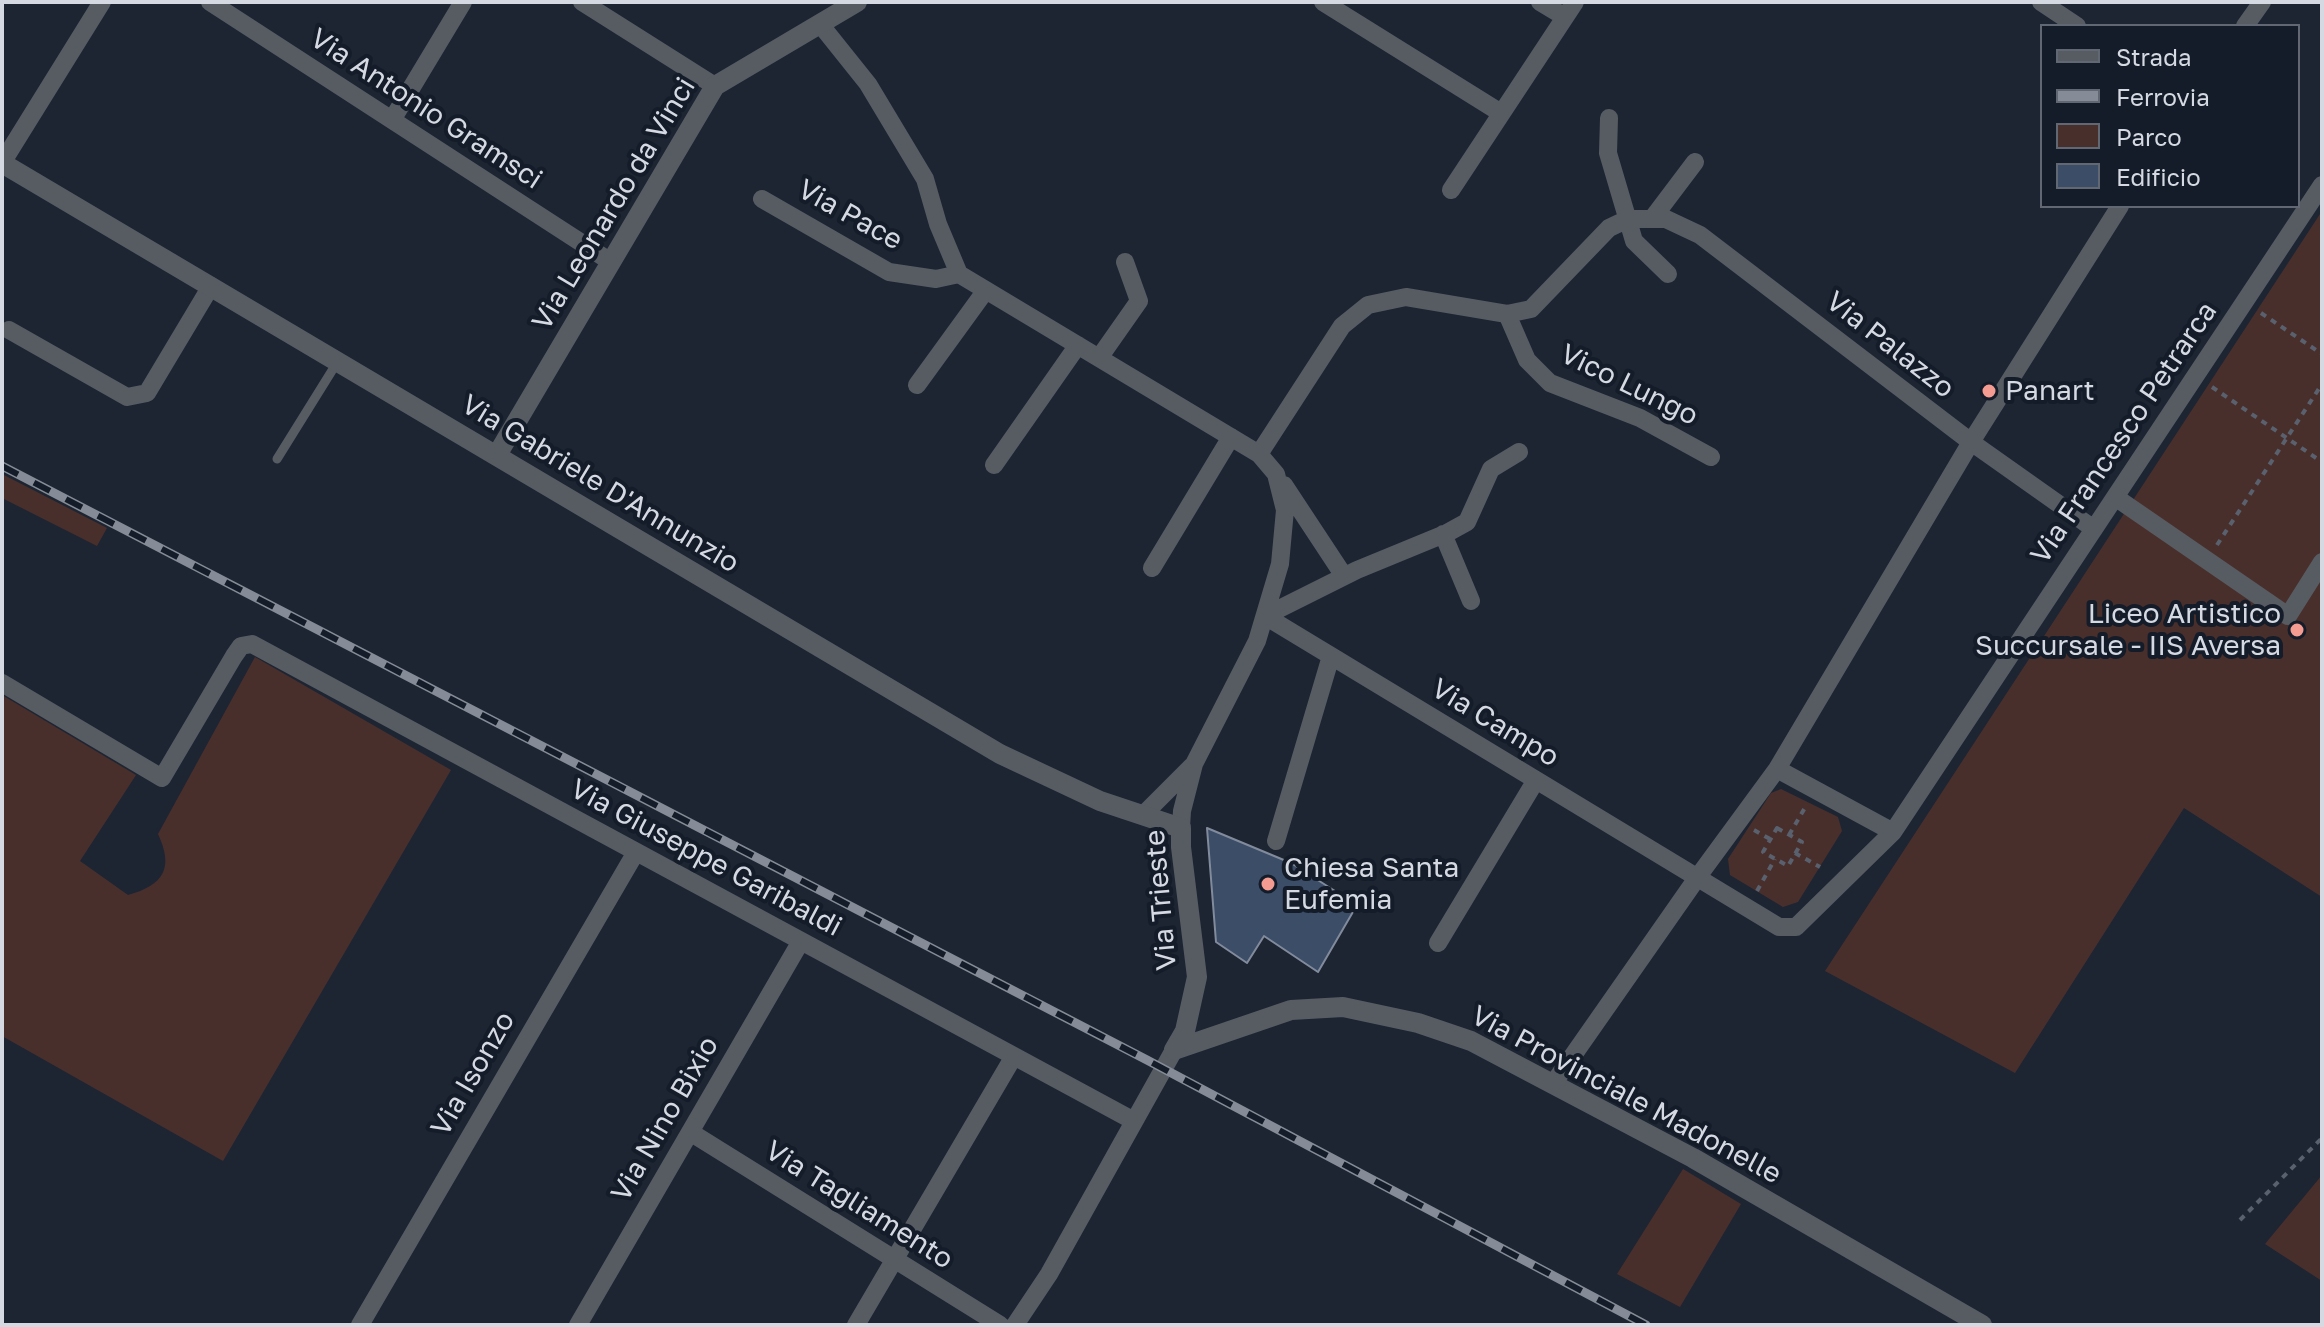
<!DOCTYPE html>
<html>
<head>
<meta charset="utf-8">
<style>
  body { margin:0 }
  #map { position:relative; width:2324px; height:1327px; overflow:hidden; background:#1d2533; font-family:"Golos Text",sans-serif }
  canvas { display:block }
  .frame { position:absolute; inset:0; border:4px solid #d4d9e2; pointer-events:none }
  .legend { position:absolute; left:2040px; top:24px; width:260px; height:184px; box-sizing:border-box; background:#141c29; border:2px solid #616873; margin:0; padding:10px 14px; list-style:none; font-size:24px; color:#d4d9e2 }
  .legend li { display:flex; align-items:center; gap:16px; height:40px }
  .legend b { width:40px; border:2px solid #616873 }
</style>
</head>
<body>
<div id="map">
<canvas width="2324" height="1327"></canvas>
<div class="frame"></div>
<ul class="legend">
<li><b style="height:10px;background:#575c63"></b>Strada</li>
<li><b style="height:10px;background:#858c97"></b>Ferrovia</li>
<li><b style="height:22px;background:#492f2c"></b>Parco</li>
<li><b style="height:22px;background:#3c4d68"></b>Edificio</li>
</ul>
</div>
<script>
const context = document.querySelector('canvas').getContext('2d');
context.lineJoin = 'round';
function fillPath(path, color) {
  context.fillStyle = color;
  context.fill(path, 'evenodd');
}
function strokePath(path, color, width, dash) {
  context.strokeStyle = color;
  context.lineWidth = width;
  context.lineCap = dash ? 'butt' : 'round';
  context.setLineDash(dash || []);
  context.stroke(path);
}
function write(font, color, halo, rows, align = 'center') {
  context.font = font + ' "Golos Text",sans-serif';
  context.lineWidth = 8;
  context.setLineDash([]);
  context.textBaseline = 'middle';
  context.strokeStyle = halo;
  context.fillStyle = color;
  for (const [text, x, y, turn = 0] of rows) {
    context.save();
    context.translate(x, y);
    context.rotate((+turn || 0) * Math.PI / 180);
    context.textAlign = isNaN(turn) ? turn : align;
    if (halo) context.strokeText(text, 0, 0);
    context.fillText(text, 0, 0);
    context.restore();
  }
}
fillPath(new Path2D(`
  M2322,211V897L2184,808L2015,1073L1825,971Z
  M2,474L107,528L97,546L2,498Z
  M255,657L451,770L223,1161L2,1036V695L136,775L80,861L128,895C164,885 174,868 158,834Z
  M1781,789L1838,817L1842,831L1798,902L1783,907L1730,875L1728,859L1771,793Z
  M1683,1169L1741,1204L1680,1307L1617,1274Z
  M2322,1175V1281L2265,1244Z`), '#492f2c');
const building = new Path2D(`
  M1207,828L1291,863L1357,905L1318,972L1264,936L1247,963L1216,942Z`);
fillPath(building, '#3c4d68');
strokePath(building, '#818b9c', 2);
strokePath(new Path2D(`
  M2261,313L2322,354
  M2212,387L2322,462
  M2217,545L2322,384
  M1777,828L1802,842L1788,866L1763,852Z
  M1754,830L1770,839
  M1789,835L1806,806
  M1795,853L1820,867
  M1757,891L1775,859
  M2240,1220L2322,1138`), '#5a616e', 4, [6, 6]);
strokePath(new Path2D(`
  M277,459L338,361`), '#575c63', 9);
strokePath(new Path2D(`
  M210,2L611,262
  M582,2L715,86
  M1323,2L1501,113
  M1540,2L1565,17
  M2041,2L2077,26
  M820,24L868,84L925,179L938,224L959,274
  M2245,26L2262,2
  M1609,118L1608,153L1634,241L1668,274
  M392,120L463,2
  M2,163L102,2
  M1451,190L1575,2
  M762,199L889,272L936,279L959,274
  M1652,219L1695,162
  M959,274L1259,454L1276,474L1285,510L1280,564L1257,641L1194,764L1182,811L1181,828
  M1507,314L1527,360L1550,383L1640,418L1711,457
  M9,330L127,397L147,393L211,286
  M1099,358L1139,301L1125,262
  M917,385L986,290
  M1259,454L1342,326L1368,305L1406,297L1507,314L1531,309L1609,228L1628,219H1666L1700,235L1971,442L2094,529
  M994,465L1078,345
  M1284,485L1344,576
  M2115,497L2288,616L2322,562
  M1443,534L1471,601
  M1152,568L1231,437
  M1265,616L1779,927H1796L1893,832L2322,185
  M1265,616L1357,570L1447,533L1467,522L1491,469L1519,452
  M2,683L162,778L234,656L241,646L252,644L1134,1121
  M1777,769L1971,442L2120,206
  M1143,815L1192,766
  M1276,841L1331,656
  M1438,943L1536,780
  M1553,1084L1697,878L1777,769L1893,832
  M690,1132L1000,1325
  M360,1325L636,852
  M578,1325L801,941
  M856,1325L1014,1056
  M1015,1325L1049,1274L1174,1050`), '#575c63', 18);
strokePath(new Path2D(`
  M2,163L1000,754L1100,801L1181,828V847L1197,977L1185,1031L1174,1050
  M497,455L715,86L857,2
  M1174,1050L1291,1010L1343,1007L1418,1023L1471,1041L1693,1158L1982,1325`), '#575c63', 20);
const rail = new Path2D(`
  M2,466L1147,1060L1646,1325`);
strokePath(rail, '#858c97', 9);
strokePath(rail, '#141c29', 6, [18]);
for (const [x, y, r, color] of [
  [1989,391,8,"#f59c92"],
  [2297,630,8,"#f59c92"],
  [1268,884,8,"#f59c92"]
]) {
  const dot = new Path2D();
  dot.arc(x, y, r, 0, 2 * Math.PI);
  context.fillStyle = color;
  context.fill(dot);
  strokePath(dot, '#141c29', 3);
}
write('28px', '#d4d9e2', '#141c29', [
  ["Via Antonio Gramsci",426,109,33],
  ["Via Leonardo da Vinci",614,204,-59],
  ["Via Pace",850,215,29],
  ["Via Palazzo",1890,345,38],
  ["Vico Lungo",1629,385,26],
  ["Via Francesco Petrarca",2124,433,-56],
  ["Via Gabriele D'Annunzio",600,484,31],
  ["Via Campo",1495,723,31],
  ["Via Giuseppe Garibaldi",706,858,28],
  ["Via Trieste",1161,900,-95],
  ["Via Isonzo",473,1074,-60],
  ["Via Provinciale Madonelle",1626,1095,28],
  ["Via Nino Bixio",665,1119,-60],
  ["Via Tagliamento",859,1205,32]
]);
write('28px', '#d4d9e2', '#141c29', [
  ["Panart",2005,391],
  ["Liceo Artistico",2281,614,"right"],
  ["Succursale - IIS Aversa",2281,646,"right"],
  ["Chiesa Santa",1284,868],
  ["Eufemia",1284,900]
], 'left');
</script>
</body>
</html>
